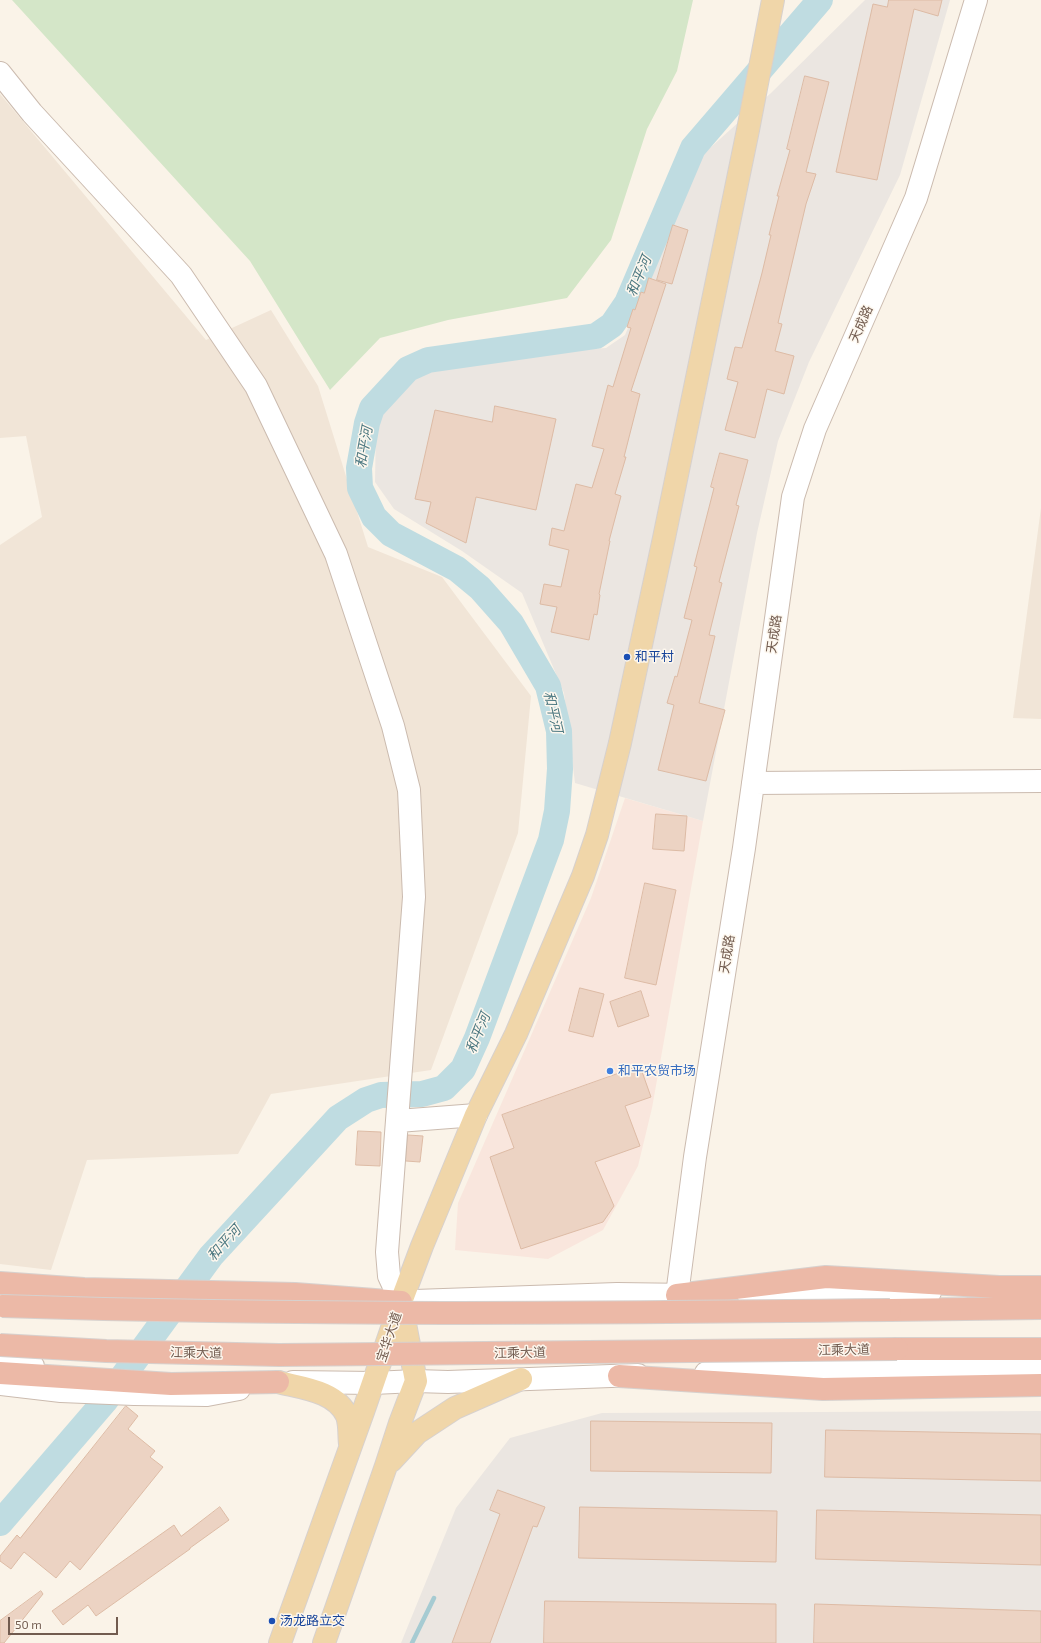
<!DOCTYPE html>
<html>
<head>
<meta charset="utf-8">
<style>
  body { margin:0 }
  #map { position:relative; width:1041px; height:1643px; overflow:hidden; background:#faf3e8; font-family:"Exo 2",sans-serif }
  canvas { display:block }
  .scale { position:absolute; left:8px; top:1617px; width:110px; height:18px; box-sizing:border-box; border:2px solid #715b4f; border-top:0; padding-left:5px; font-size:12px; line-height:14px; white-space:nowrap; color:#715b4f; -webkit-text-stroke:3px #fdf7ee; paint-order:stroke }
</style>
</head>
<body>
<div id="map">
<canvas width="1041" height="1643"></canvas>
<div class="scale">50 m</div>
</div>
<script>
const context = document.querySelector('canvas').getContext('2d');
context.lineJoin = 'round';
function fillPath(path, color) {
  context.fillStyle = color;
  context.fill(path, 'evenodd');
}
function strokePath(path, color, width, dash) {
  context.strokeStyle = color;
  context.lineWidth = width;
  context.lineCap = dash ? 'butt' : 'round';
  context.setLineDash(dash || []);
  context.stroke(path);
}
function write(font, color, halo, rows, align = 'center') {
  context.font = font + ' "Exo 2","Noto Sans SC",sans-serif';
  context.lineWidth = 3;
  context.setLineDash([]);
  context.textBaseline = 'middle';
  context.strokeStyle = halo;
  context.fillStyle = color;
  for (const [text, x, y, turn = 0] of rows) {
    context.save();
    context.translate(x, y);
    context.rotate((+turn || 0) * Math.PI / 180);
    context.textAlign = isNaN(turn) ? turn : align;
    if (halo) context.strokeText(text, 0, 0);
    context.fillText(text, 0, 0);
    context.restore();
  }
}
fillPath(new Path2D(`
  M0,94L206,340L271,310L318,386L368,547L442,577L531,696L518,833L431,1070L271,1094L238,1154L87,1160L51,1270L0,1264V545L42,517L26,436L0,438Z
  M1041,508V719L1013,718Z`), '#f1e5d7');
fillPath(new Path2D(`
  M625,798L703,821L652,1108L638,1166L603,1230L548,1259L455,1250L458,1203L591,898Z`), '#f9e6dd');
fillPath(new Path2D(`
  M865,0H950L900,175L809,362L778,441L757,533L703,821L575,783L564,693L522,593L462,551L394,509L375,482L376,426L402,382L448,359L606,348L625,335L700,157L771,93Z
  M1041,1411V1643H401L456,1508L510,1438L602,1413Z`), '#ebe6e1');
fillPath(new Path2D(`
  M12,0H693L677,71L647,129L611,240L567,298L448,320L380,338L330,390L250,261Z`), '#d4e6c8');
strokePath(new Path2D(`
  M412,1643L434,1598`), '#a6cbd2', 4.5);
strokePath(new Path2D(`
  M0,1523L105,1401L211,1256L338,1118L366,1100L381,1095L422,1094L444,1088L463,1069L477,1038L551,840L557,811L560,769L559,731L548,686L511,623L480,588L457,569L391,534L374,517L360,488L359,468L367,423L372,408L408,369L428,360L596,336L612,325L627,303L693,148L820,0`), '#bfdce1', 26);
const building = new Path2D(`
  M889,0H942L938,16L914,9L877,180L836,172L873,4L887,7Z
  M805,76L829,82L806,172L816,174L806,204L778,323L782,324L775,351L794,356L784,394L767,389L755,438L725,430L738,382L727,379L735,347L742,348L762,273L771,235H769L779,196H777L790,150L787,149Z
  M673,225L688,230L672,284L657,280Z
  M649,278L666,284L631,391L640,394L624,457H626L615,494L621,496L609,541H610L599,594L600,595L597,615L594,614L589,640L551,632L557,607L540,604L544,584L561,587L569,550L549,545L552,528L564,531L576,484L592,488L604,449L592,446L608,385L613,387L631,328L627,327L633,309L635,310L641,292L644,293Z
  M495,406L556,419L536,510L476,497L466,543L426,523L431,502L415,499L435,410L492,422Z
  M720,453L748,460L736,505L739,506L719,582L722,583L709,635L715,636L699,703L725,710L706,781L658,770L674,705L667,703L675,676L677,677L692,620L684,618L697,567L694,566L714,488L711,487Z
  M656,814L687,816L684,851L653,849Z
  M645,883L676,890L656,985L625,978Z
  M580,988L604,994L593,1037L569,1031Z
  M641,991L649,1016L618,1027L610,1002Z
  M640,1066L651,1097L625,1106L640,1146L595,1162L614,1206L603,1222L521,1249L490,1157L514,1148L502,1115Z
  M358,1131L381,1132L380,1166L356,1165Z
  M408,1135L423,1136L420,1162L406,1161Z
  M126,1406L138,1416L128,1429L155,1451L150,1457L163,1467L80,1570L70,1561L56,1578L24,1552L11,1569L0,1561V1556L17,1535L20,1538Z
  M591,1421L772,1423L771,1473L591,1471Z
  M826,1430L1041,1434V1481L825,1477Z
  M498,1490L545,1507L537,1527L533,1526L490,1643H452L500,1514L490,1510Z
  M220,1507L229,1520L190,1548V1549L96,1616L88,1605L63,1625L52,1611L174,1525L181,1536Z
  M580,1507L777,1511L776,1562L579,1558Z
  M817,1510L1041,1515V1565L816,1559Z
  M41,1591L43,1594L4,1643H0V1621Z
  M545,1601L776,1604V1643H544Z
  M815,1604L1041,1611V1643H814Z`);
fillPath(building, '#ecd3c3');
strokePath(building, '#ddbba5', 1);
const minor = new Path2D(`
  M0,73L32,113L181,275L256,386L336,554L393,726L409,790L414,897L387,1252L389,1276L401,1302
  M753,783L1041,781
  M398,1121L476,1115
  M748,1294L930,1292
  M677,1295L695,1157L744,848L793,497L815,429L916,198L976,0
  M386,1302L617,1294L692,1295
  M0,1362L33,1366
  M706,1373L1041,1367
  M293,1382L373,1383L416,1381L448,1382L638,1375
  M0,1384L61,1391L134,1394L207,1395L239,1389`);
const major = new Path2D(`
  M278,1382C302,1388 336,1391 347,1416C350,1424 349,1436 350,1444
  M391,1461L417,1433L455,1408L521,1379
  M280,1643L363,1412L401,1302L422,1246L476,1115L516,1034L583,876L597,835L620,743L664,538L748,130L773,0
  M324,1643L386,1466L400,1423L416,1381L401,1303`);
const highway = new Path2D(`
  M0,1283L84,1289L295,1294L401,1302
  M677,1295L826,1277L999,1287H1041
  M890,1310L1041,1308
  M897,1349H1041
  M0,1373L171,1384L278,1382
  M619,1376L823,1389L1041,1385`);
strokePath(minor, '#cbbbaf', 24);
strokePath(major, '#d7d1ce', 24);
strokePath(highway, '#d7d1ce', 24);
strokePath(minor, '#fff', 22);
strokePath(major, '#f0d6a9', 22);
strokePath(highway, '#ecb9a7', 22);
const highwayBridge = new Path2D(`
  M2,1306C298,1316 594,1313 890,1310
  M0,1345L106,1351L279,1355L897,1349`);
strokePath(highwayBridge, '#d7d1ce', 24, []);
strokePath(highwayBridge, '#ecb9a7', 22);
for (const [x, y, r, color] of [
  [627,657,4,"#1a4fb4"],
  [610,1071,4,"#3f7fe0"],
  [272,1621,4,"#1a4fb4"]
]) {
  const dot = new Path2D();
  dot.arc(x, y, r, 0, 2 * Math.PI);
  context.fillStyle = color;
  context.fill(dot);
  strokePath(dot, '#fdf7ee', 1.5);
}
write('13px', '#715b4f', '#fdf7ee', [
  ["天成路",861,324,-66],
  ["天成路",774,634,-82],
  ["天成路",727,954,-81],
  ["宝华大道",389,1337,-71],
  ["江乘大道",844,1350,-1],
  ["江乘大道",196,1353,1],
  ["江乘大道",520,1353,-1]
]);
write('13px', '#164399', '#fdf7ee', [
  ["和平村",635,657],
  ["汤龙路立交",280,1621]
], 'left');
write('13px', '#366cbe', '#fdf7ee', [
  ["和平农贸市场",618,1071]
], 'left');
write('italic 14px', '#4c7881', '#fdf7ee', [
  ["和平河",639,276,-67],
  ["和平河",364,447,-80],
  ["和平河",553,712,77],
  ["和平河",478,1033,-68],
  ["和平河",224,1243,-48]
]);
</script>
</body>
</html>
